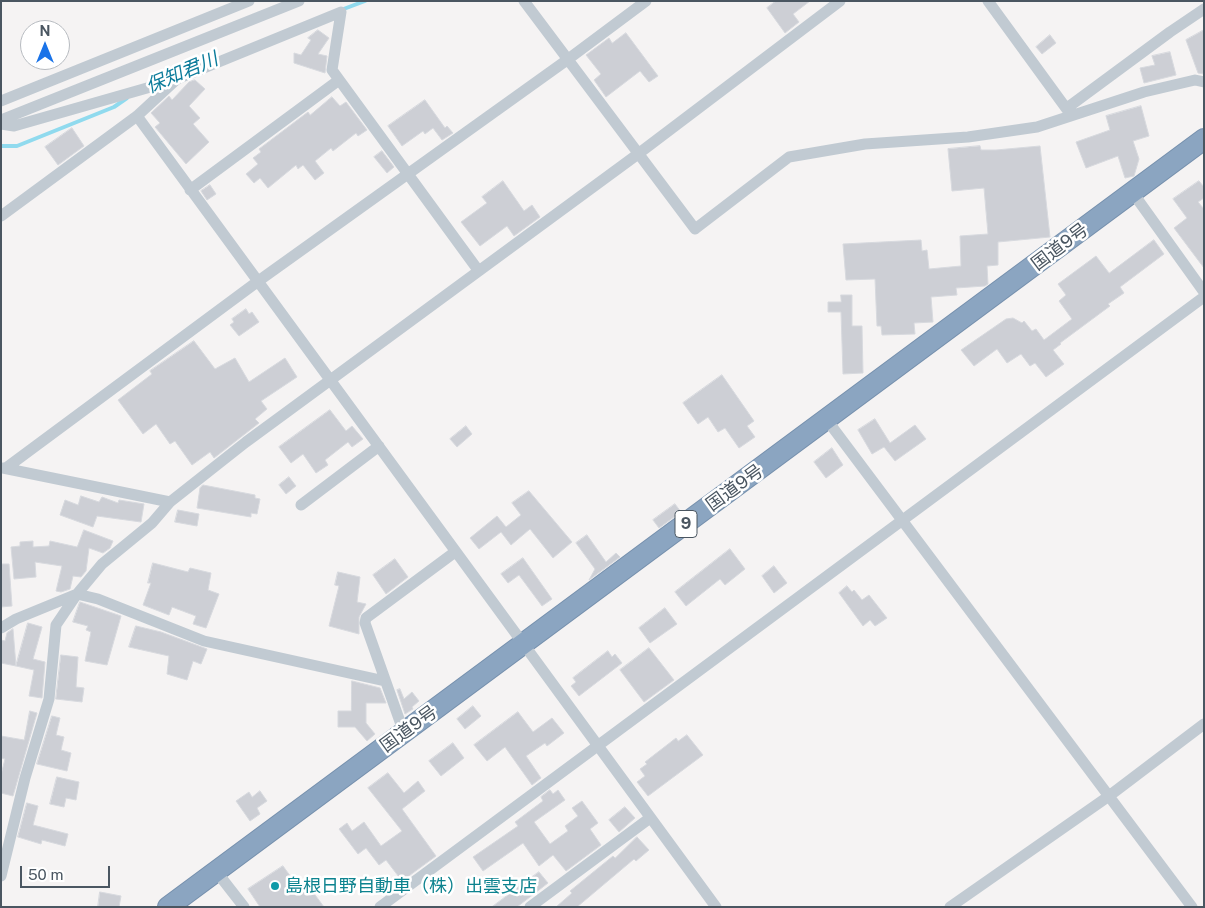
<!DOCTYPE html>
<html>
<head>
<meta charset="utf-8">
<style>
  body { margin:0 }
  #map { position:relative; width:1205px; height:908px; overflow:hidden; background:#f5f3f3; font-family:"Public Sans",sans-serif }
  canvas { display:block }
  .frame { position:absolute; inset:0; border:2px solid #4a5661; pointer-events:none }
  .north { position:absolute; left:20px; top:20px; width:50px; height:50px; box-sizing:border-box; background:#fff; border:1px solid #b7bbc0; border-radius:50%; rotate:0deg; font-size:14px; font-weight:700; line-height:20px; text-align:center; color:#4a5661 }
  .north::after { content:''; display:block; margin:auto; width:18px; height:22px; background:#1a73e8; clip-path:polygon(50% 0,100% 100%,50% 72%,0 100%) }
  .scale { position:absolute; left:20px; top:866px; width:90px; height:22px; box-sizing:border-box; border:2px solid #4a5661; border-top:0; padding-left:6px; font-size:15px; line-height:18px; white-space:nowrap; color:#4a5661; -webkit-text-stroke:4px #fff; paint-order:stroke }
</style>
</head>
<body>
<div id="map">
<canvas width="1205" height="908"></canvas>
<div class="frame"></div>
<div class="north">N</div>
<div class="scale">50 m</div>
</div>
<script>
const context = document.querySelector('canvas').getContext('2d');
context.lineJoin = 'round';
function strokePath(path, color, width, dash) {
  context.strokeStyle = color;
  context.lineWidth = width;
  context.lineCap = dash ? 'butt' : 'round';
  context.setLineDash(dash || []);
  context.stroke(path);
}
function fillPath(path, color) {
  context.fillStyle = color;
  context.fill(path, 'evenodd');
}
function write(font, color, halo, rows, align = 'center') {
  context.font = font + ' "Public Sans","Noto Sans JP",sans-serif';
  context.lineWidth = 5;
  context.setLineDash([]);
  context.textBaseline = 'middle';
  context.strokeStyle = halo;
  context.fillStyle = color;
  for (const [text, x, y, turn = 0] of rows) {
    context.save();
    context.translate(x, y);
    context.rotate((+turn || 0) * Math.PI / 180);
    context.textAlign = isNaN(turn) ? turn : align;
    if (halo) context.strokeText(text, 0, 0);
    context.fillText(text, 0, 0);
    context.restore();
  }
}
strokePath(new Path2D(`
  M341,10L365,1
  M163,78L190,68
  M1,146H17L114,107L127,98`), '#90daee', 4);
const building = new Path2D(`
  M776,1H810L793,14L799,22L785,33L767,8Z
  M318,30L329,38L318,54L327,56L325,73L294,63V53L301,55L311,40L308,38Z
  M1204,30V74L1198,73L1186,40Z
  M626,33L658,76L649,82L640,71L606,97L594,80L601,74L586,55L609,38L612,43Z
  M1050,35L1056,43L1042,54L1036,47Z
  M1170,52L1176,75L1144,83L1140,68L1155,65L1152,56Z
  M195,80L205,89L189,106L200,118L193,124L209,142L186,164L155,127L160,123L151,113L169,96L172,100L189,82Z
  M332,97L340,106L346,102L367,130L358,136L356,133L333,151L331,148L315,161L324,173L315,180L303,165L298,169L296,165L268,188L260,178L254,183L246,174L258,164L253,158L261,152L259,149L308,112L310,115Z
  M425,100L445,128L447,126L453,133L442,140L433,128L425,134L423,131L402,146L388,126Z
  M1141,106L1149,136L1133,141L1139,159L1134,176L1125,178L1118,156L1086,168L1076,142L1110,130L1106,116Z
  M72,128L84,146L58,165L45,147Z
  M980,146L981,150H996L1040,146L1050,237L998,242V265L987,266L988,284L985,286L956,288L957,295L931,297L933,322L914,323L915,334L882,335L881,326H877L875,279L846,280L843,244L921,240L922,251L927,250L929,269L961,266L960,236L988,234L984,188L952,191L948,149Z
  M382,151L394,167L387,173L374,157Z
  M503,181L524,211L532,205L540,217L514,236L507,226L480,246L461,222L487,203L482,197Z
  M1199,181L1204,187V198L1198,202L1204,209V268L1174,228L1187,218L1173,199Z
  M210,185L216,194L207,200L201,191Z
  M1154,240L1164,254L1120,287L1124,293L1108,304L1110,306L1060,343L1061,344L1053,350L1064,364L1046,377L1035,363L1030,366L1021,354L1007,363L997,349L974,366L961,350L1006,319L1013,318L1022,323L1024,321L1032,331L1036,329L1044,340L1072,319L1059,301L1066,295L1058,284L1096,256L1109,273Z
  M841,295H852V326H862L863,373L843,374L841,312H828V302H841Z
  M246,309L249,314L252,312L259,322L239,336L230,325L234,322L232,319Z
  M194,341L215,369L235,358L249,382L285,358L297,377L261,401L267,409L255,419L259,423L214,458L210,452L192,465L175,441L170,444L156,424L143,434L118,400L152,374L150,371Z
  M722,375L754,421L747,426L755,437L739,448L725,428L718,432L708,417L698,424L683,403Z
  M330,410L346,431L352,426L363,439L352,447L348,442L325,460L328,465L316,473L303,454L291,463L279,447Z
  M875,419L890,443L915,425L926,439L895,461L884,447L872,454L858,430Z
  M466,426L472,434L457,447L450,439Z
  M832,448L843,465L826,478L814,462Z
  M289,477L296,486L286,494L279,485Z
  M203,485L255,495V498L260,499L257,514L251,513V517L197,508L200,488Z
  M529,491L572,542L553,558L530,529L511,545L501,532L479,549L470,538L497,516L506,527L521,515L512,503Z
  M81,496L99,502L102,497L118,503L119,500L144,504L141,522L97,516L93,527L60,515L65,500L78,505Z
  M675,504L681,512L659,528L653,520Z
  M178,510L199,514L197,526L175,522Z
  M84,530L113,541L110,548L103,553L89,548L86,571L81,577L73,576L70,589L61,592L56,591L62,566L35,562L36,577L14,579L11,547L20,546V542L33,541V547L49,546L50,541L77,547Z
  M587,535L606,562L616,553L620,557L589,580L595,569L576,543Z
  M730,549L745,569L725,585L720,579L686,606L675,592Z
  M523,558L552,599L542,606L519,575L508,583L501,574Z
  M395,559L408,577L386,594L373,575Z
  M153,563L188,572L190,568L211,573L208,590L219,594L206,628L193,624L196,616L172,607L169,615L143,605L151,583H148Z
  M1,564H9L12,606L1,607Z
  M774,566L787,583L774,593L762,576Z
  M338,572L360,577L357,602L366,604L359,617V634L329,626L339,586L335,585Z
  M847,586L852,592L854,590L862,600L869,595L887,618L875,626L870,620L863,626L839,593Z
  M80,602L121,616L107,665L85,661L91,632L86,630L88,626L73,622Z
  M665,608L677,624L650,643L639,628Z
  M28,623L42,627L33,659L45,662L42,698L29,696L34,670L16,666Z
  M136,626L161,632L207,649L201,664L193,661L187,680L167,674L169,656L129,647Z
  M13,629L16,666L1,663V640L5,641L7,633Z
  M649,648L674,680L644,702L620,670Z
  M608,651L612,657L615,654L622,663L579,696L571,686L576,682L573,678Z
  M61,655L78,657L76,687L84,688L82,702L56,699Z
  M352,681L380,688L386,703H366V723L375,734L367,741L355,727H338V711H351Z
  M400,689L404,699L412,692L419,701L412,707L413,709L405,714L397,690Z
  M473,706L481,716L465,729L457,719Z
  M30,711L37,713L13,796L1,793V775L5,759L1,758V736L24,740Z
  M518,712L533,732L552,718L564,733L547,746L545,743L526,756L541,778L532,785L505,747L487,761L474,745Z
  M52,716L60,718L56,735L64,737L61,750L71,753L67,771L37,764Z
  M687,735L703,755L648,796L637,782L645,776L640,769L647,764L645,762L676,738L678,741Z
  M453,743L464,758L441,776L429,761Z
  M388,773L404,793L418,781L425,791L402,809L436,856L402,881L386,860L379,865L366,848L358,854L339,829L347,823L352,831L364,822L381,846L402,831L368,788Z
  M57,777L79,782L76,800L66,798L64,807L50,804Z
  M550,790L553,794L558,790L565,800L534,822L550,844L568,831L565,826L578,816L572,808L582,801L598,823L590,829L601,845L566,871L553,855L539,866L523,843L483,871L473,857L518,826L515,822L543,801L541,797Z
  M260,791L267,801L257,808L260,814L250,821L236,801L249,792L252,797Z
  M27,803L38,806L33,825L68,834L65,846L42,840L41,844L18,837Z
  M625,807L635,818L619,832L609,820Z
  M637,837L649,850L636,861L634,859L577,907H556L572,893L570,891L613,856L615,858Z
  M283,866L299,888L307,884L324,907H260L248,889Z
  M539,872L548,883L517,907H492Z
  M100,892L121,896L119,907H98Z`);
fillPath(building, '#cdcfd5');
strokePath(building, '#d7d9de', 1);
const highway = new Path2D(`
  M168,907L1204,139`);
strokePath(highway, '#7690ad', 22);
strokePath(new Path2D(`
  M524,1L695,229L789,157L865,144L968,137L1037,127L1144,92L1195,80L1204,82
  M988,1L1071,115
  M1,101L249,1
  M1067,108L1170,32L1204,9
  M137,116L716,907
  M1,120L299,1
  M1,124L14,126L175,80
  M190,190L339,80
  M1133,193L1204,292
  M1,216L137,116L177,79L341,12L332,70L478,270
  M827,420L1192,907
  M3,468L170,502
  M6,468L257,282L567,60L646,1
  M301,505L379,446
  M1,628L16,619L77,594L98,599L204,641L385,681
  M404,733L365,623L366,618L455,552
  M216,871L244,907
  M1,876L25,778L49,699L56,625L77,594L102,564L152,523L170,502L246,442L638,154L840,1
  M380,907L1204,297
  M530,907L650,818
  M950,907L1109,796L1204,724`), '#c1cad2', 11);
strokePath(highway, '#8ba5c1', 20);
for (const [x, y, r, color] of [
  [275,886,5,"#0f9aa8"]
]) {
  const dot = new Path2D();
  dot.arc(x, y, r, 0, 2 * Math.PI);
  context.fillStyle = color;
  context.fill(dot);
  strokePath(dot, '#fff', 2);
}
for (const [x, y, w] of [
  [686,524,22]
]) {
  const box = new Path2D();
  box.roundRect(x - w / 2, y - 13.5, w, 27, 4);
  context.fillStyle = '#fff';
  context.fill(box);
  strokePath(box, '#4a5661', 1);
}
write('bold 16px', '#4a5661', null, [
  ["9",686,524]
]);
write('18px', '#4a5661', '#fff', [
  ["国道9号",1060,247,-37],
  ["国道9号",735,488,-36],
  ["国道9号",409,729,-36]
]);
write('18px', '#0d838f', '#fff', [
  ["島根日野自動車（株）出雲支店",285,886]
], 'left');
write('italic 19px', '#0c7c9b', '#fff', [
  ["保知君川",182,73,-23]
]);
</script>
</body>
</html>
